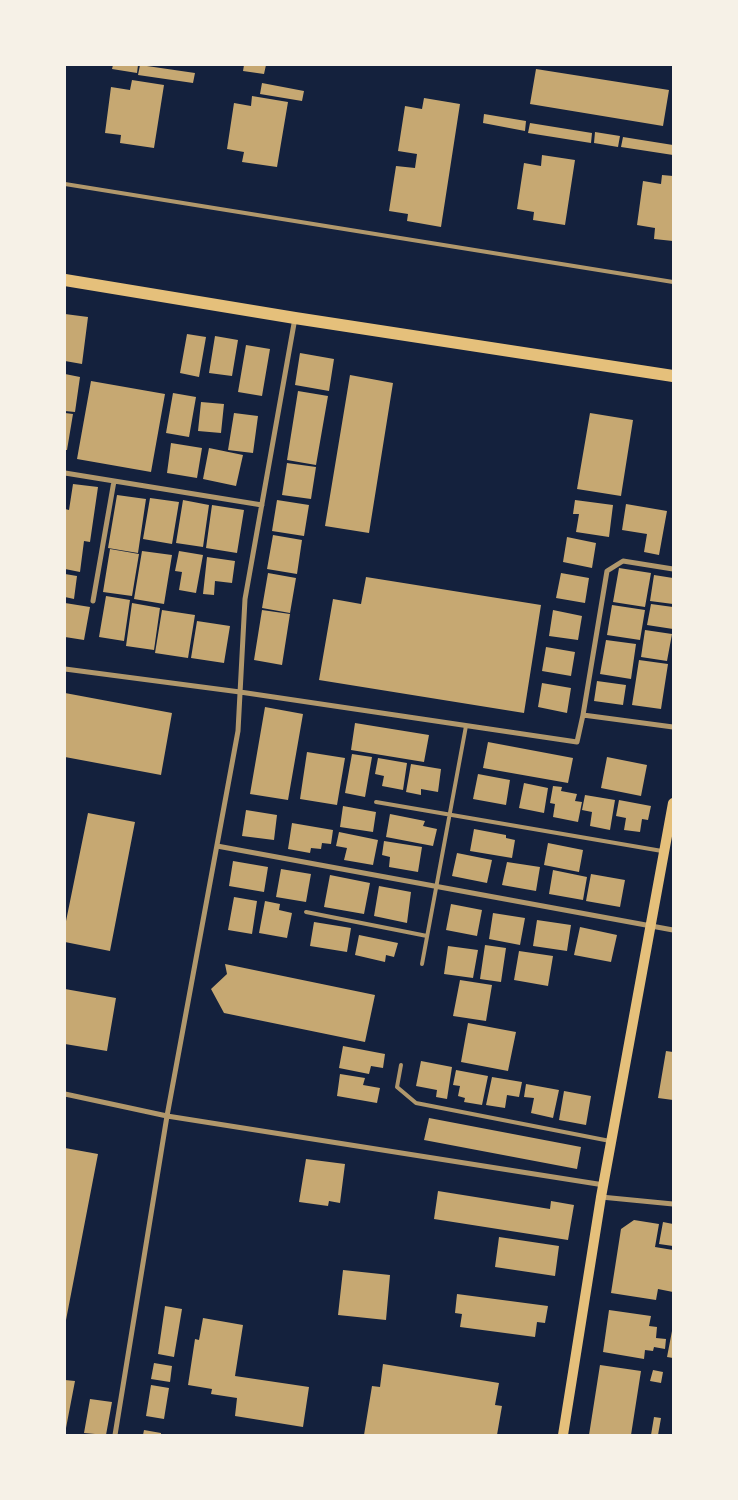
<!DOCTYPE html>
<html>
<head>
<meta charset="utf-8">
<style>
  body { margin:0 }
  #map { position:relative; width:738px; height:1500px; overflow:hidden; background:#14213d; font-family:"Source Sans 3",sans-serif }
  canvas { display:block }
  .frame { position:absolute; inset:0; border:66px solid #f6f1e7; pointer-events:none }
</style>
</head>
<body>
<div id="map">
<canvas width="738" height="1500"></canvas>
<div class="frame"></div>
</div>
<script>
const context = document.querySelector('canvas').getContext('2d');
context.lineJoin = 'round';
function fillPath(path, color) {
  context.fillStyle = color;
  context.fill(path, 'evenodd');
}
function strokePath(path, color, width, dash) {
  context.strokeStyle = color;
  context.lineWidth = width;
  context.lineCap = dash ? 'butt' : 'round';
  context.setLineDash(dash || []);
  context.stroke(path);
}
fillPath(new Path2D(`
  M113,65H138L137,73L112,69Z
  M140,65L195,73L193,83L138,75Z
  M244,65H266L264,74L243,71Z
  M536,69L669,90L663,126L530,104Z
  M132,80L164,85L154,148L120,143L121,135L105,133L111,87L130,90Z
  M262,83L304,91L302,101L260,94Z
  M252,96L288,102L277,167L242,162L244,152L227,149L234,103L251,106Z
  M424,98L460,104L441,227L407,221L408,214L389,211L396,166L415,168L417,154L398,151L405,106L422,109Z
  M484,114L526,121L525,131L483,123Z
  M530,123L592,133L591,143L528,133Z
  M595,132L620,136L618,147L594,143Z
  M623,137L673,145V155L621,147Z
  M542,155L575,160L565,225L533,220L534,212L517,209L524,163L541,166Z
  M662,175L673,176V241L654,239L655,228L637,225L643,181L661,184Z
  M65,314L88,317L82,364L65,361Z
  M187,334L206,337L199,377L180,373Z
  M215,336L238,340L232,376L209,373Z
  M246,345L270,349L262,396L238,392Z
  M300,353L334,359L329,391L295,385Z
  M65,374L80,377L75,412L65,411Z
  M350,375L393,383L369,533L325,526Z
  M91,381L165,394L151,472L77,459Z
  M298,391L328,396L316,465L287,460Z
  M173,393L196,397L189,437L166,433Z
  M201,402L224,404L221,433L198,431Z
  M65,413L73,414L67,450H65Z
  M234,413L258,416L253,453L228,450Z
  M590,413L633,420L621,496L577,489Z
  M171,443L202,448L197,478L167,473Z
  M209,448L243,455L236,486L203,479Z
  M287,463L316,467L311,499L282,495Z
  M73,484L98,487L90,542L84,541L80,572L65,569V509L69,510Z
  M117,495L146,499L138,553L108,548Z
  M150,498L179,502L172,544L143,539Z
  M183,500L209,505L203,547L176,543Z
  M277,500L309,505L304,536L272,531Z
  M575,500L613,505L609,537L576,532L579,514H573Z
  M626,504L667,511L659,555L644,552L647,534L622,530Z
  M212,505L244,510L237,553L206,548Z
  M273,535L302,540L297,574L267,569Z
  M567,537L596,543L592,568L563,562Z
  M110,549L139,554L132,596L103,592Z
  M142,551L172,555L164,604L134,599Z
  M179,551L203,555L196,593L179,590L182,572L175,571Z
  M207,557L235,561L232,583L215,581L214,595L203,594Z
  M619,568L651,573L645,607L613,602Z
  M268,573L296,578L290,613L262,608Z
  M561,573L589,578L585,603L556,598Z
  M65,574L77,576L74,599L65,597Z
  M654,575L673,578V604L650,601Z
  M366,577L541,605L524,713L319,680L333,599L361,604Z
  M106,596L130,600L124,641L99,637Z
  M65,603L90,607L84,640L65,637Z
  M132,603L160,608L154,650L126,646Z
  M651,604L673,607V629L647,625Z
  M612,605L645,610L640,640L607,635Z
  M162,610L195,615L188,658L155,653Z
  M262,610L290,614L282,665L254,660Z
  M553,610L582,616L578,640L549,636Z
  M197,621L230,626L224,663L191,658Z
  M645,630L672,634L667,661L641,657Z
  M606,640L636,644L631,679L600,674Z
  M546,647L575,652L571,676L542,671Z
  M639,660L668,664L661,709L632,705Z
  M597,681L626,685L623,705L594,701Z
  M542,683L571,688L567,713L538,707Z
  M65,693L172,713L161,775L65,757Z
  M265,707L303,714L288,800L250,794Z
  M355,723L429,735L424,762L351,750Z
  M488,742L573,758L568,783L483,768Z
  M307,752L345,758L337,805L300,799Z
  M352,754L372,757L365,797L345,793Z
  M607,757L647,765L641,796L601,788Z
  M378,758L407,763L403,790L382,786L384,776L375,774Z
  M411,764L441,769L438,792L421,789V795L406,792Z
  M478,774L510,780L506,805L473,799Z
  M524,783L548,788L544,813L519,808Z
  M553,786L562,787L561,791L577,794L575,801L582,802L578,822L553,817L555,804L550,803Z
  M585,795L615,800L610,830L590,826L592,812L582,810Z
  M619,800L651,806L648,820L642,819L640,832L624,830L626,818L616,816Z
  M343,806L376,812L373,832L340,827Z
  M246,810L277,815L274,840L242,836Z
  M88,813L135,822L110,951L65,942V926Z
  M390,814L425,821L423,826L437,829L433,846L386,837Z
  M292,823L333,830L331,844L322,843L321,849L311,848L310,853L288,849Z
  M474,829L506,835V838L515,840L512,858L470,851Z
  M339,832L378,840L373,865L344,860L347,848L336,846Z
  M384,841L422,847L418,872L389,867L390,857L382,855Z
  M548,843L583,850L579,872L544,865Z
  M457,853L492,860L487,883L452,876Z
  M233,861L268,867L264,892L229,886Z
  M507,862L540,867L536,891L502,885Z
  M281,869L311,874L306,902L276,897Z
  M553,870L587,877L583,900L549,894Z
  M591,874L625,880L620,907L586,901Z
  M330,875L370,883L364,914L324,907Z
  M379,886L411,892L407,923L374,916Z
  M234,897L257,901L252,934L228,930Z
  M265,901L280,904L279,910L292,913L287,938L259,933Z
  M451,904L482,910L477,936L446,930Z
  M493,913L525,918L520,945L489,939Z
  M537,920L571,925L567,951L533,946Z
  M314,922L351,928L347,952L310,946Z
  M580,927L617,935L611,962L574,955Z
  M359,935L398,943L394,957L386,955L385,962L355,955Z
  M485,945L506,948L501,982L480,979Z
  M448,946L478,950L473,978L444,974Z
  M519,951L553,956L548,986L514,980Z
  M225,964L375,995L365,1042L224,1013L211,989L227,974Z
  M460,980L492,985L486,1021L453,1016Z
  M65,989L116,998L107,1051L65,1044Z
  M468,1023L516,1032L508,1071L461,1062Z
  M343,1046L385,1054L383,1068L371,1066L369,1074L339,1068Z
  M666,1051L673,1052V1100L658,1098Z
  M421,1061L452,1067L447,1099L436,1097L437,1090L416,1086Z
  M456,1070L488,1076L482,1105L464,1102L465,1098L458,1096L460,1086L453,1085Z
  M340,1074L365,1078L363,1085L380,1088L377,1103L337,1096Z
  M492,1077L522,1082L519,1097L507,1095L505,1108L486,1105Z
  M526,1084L559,1090L553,1118L531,1113L534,1098L524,1097Z
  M564,1091L591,1096L586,1125L559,1120Z
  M429,1118L581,1147L577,1169L424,1140Z
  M65,1148L98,1154L66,1320H65Z
  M306,1159L345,1164L340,1203L329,1201L328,1206L299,1202Z
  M438,1191L550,1209L551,1201L574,1205L568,1240L434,1219Z
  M634,1220L659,1224L655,1247L673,1250V1292L658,1289L656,1300L611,1293L621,1229Z
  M663,1222L673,1224V1246L659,1244Z
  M499,1237L559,1246L555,1276L495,1267Z
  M343,1270L390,1275L386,1320L338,1315Z
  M457,1294L548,1306L545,1323L537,1322L535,1337L460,1327L462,1314L455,1313Z
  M165,1306L182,1309L174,1357L158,1354Z
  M609,1310L651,1316L649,1326L657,1327L656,1338L666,1339L665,1349L654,1347L653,1351L645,1350L644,1359L603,1352Z
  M203,1318L243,1325L235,1376L309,1387L303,1427L235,1416L237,1398L211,1394L212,1389L188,1385L195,1339L199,1340Z
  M672,1331H673V1358L667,1357Z
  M154,1363L172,1366L170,1382L151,1379Z
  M383,1364L499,1383L495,1405L502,1406L497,1435H364L372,1386L380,1387Z
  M600,1365L641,1371L631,1435H589Z
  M653,1370L663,1372L661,1383L650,1381Z
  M65,1380L75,1381L66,1428H65Z
  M151,1385L169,1388L164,1419L146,1416Z
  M90,1399L112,1402L106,1435L84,1433Z
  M654,1417L661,1418L658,1435H651Z
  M144,1430L161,1433V1435H143Z`), '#c6a872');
strokePath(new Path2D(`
  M65,184L673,282
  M376,802L662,851
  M306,912L427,936
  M422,964L466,726
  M401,1065L397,1087L416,1103L610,1141`), '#b1986c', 4);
strokePath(new Path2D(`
  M65,473L262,505
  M673,569L623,561L607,571L583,715L673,727
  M93,601L114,481
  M65,669L240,692L577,742L583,715
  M217,846L673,930
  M65,1094L167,1116L604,1185
  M601,1197L673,1204
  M115,1435L167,1116L238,731L245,599L295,318`), '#b1986c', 5);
strokePath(new Path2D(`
  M563,1435L601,1197L673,803`), '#e5c07b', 10);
strokePath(new Path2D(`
  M65,280L295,318L673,376`), '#e5c07b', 12);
</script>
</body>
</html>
